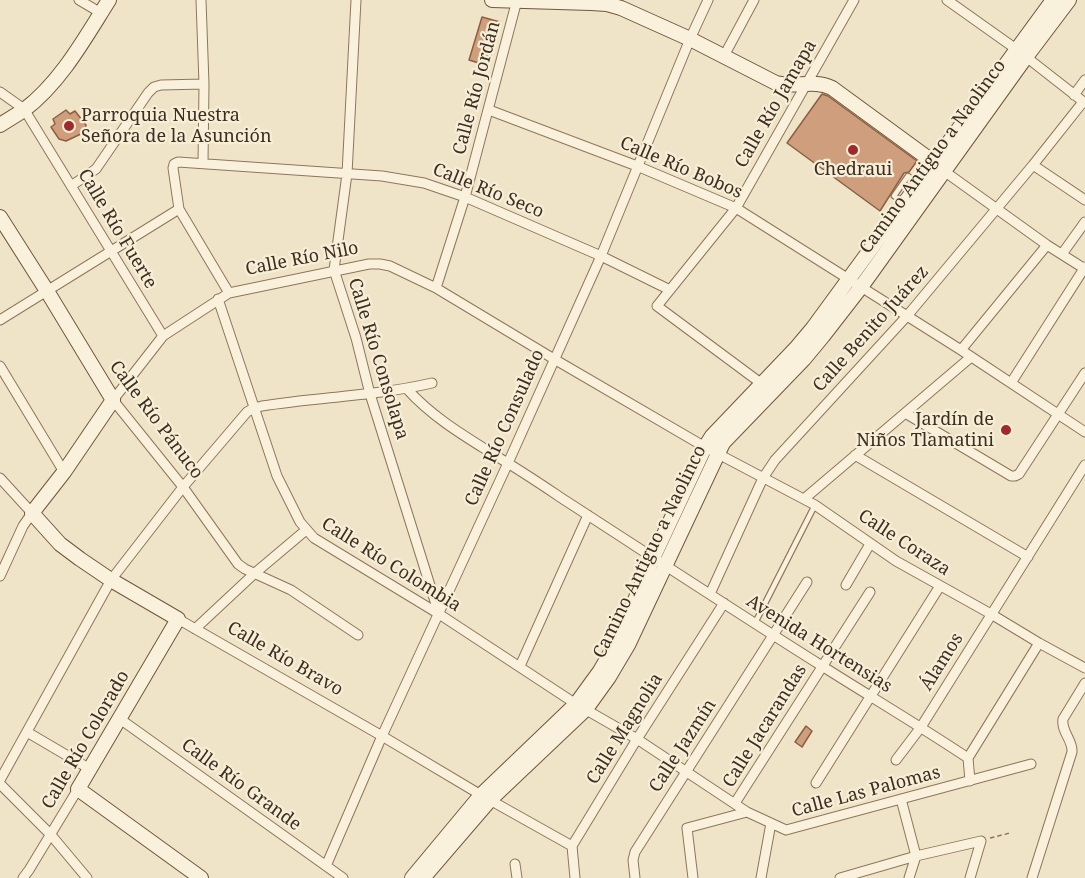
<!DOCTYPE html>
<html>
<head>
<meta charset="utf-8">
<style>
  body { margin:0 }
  canvas { display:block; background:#f0e4c8 }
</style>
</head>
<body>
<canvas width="1085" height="878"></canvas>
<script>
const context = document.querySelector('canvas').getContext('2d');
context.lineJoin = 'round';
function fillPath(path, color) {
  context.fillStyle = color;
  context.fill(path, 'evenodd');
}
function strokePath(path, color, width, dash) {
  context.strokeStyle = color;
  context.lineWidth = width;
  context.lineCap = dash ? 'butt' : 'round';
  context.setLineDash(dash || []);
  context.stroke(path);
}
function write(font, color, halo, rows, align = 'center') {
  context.font = font + ' "Noto Serif",serif';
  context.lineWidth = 4.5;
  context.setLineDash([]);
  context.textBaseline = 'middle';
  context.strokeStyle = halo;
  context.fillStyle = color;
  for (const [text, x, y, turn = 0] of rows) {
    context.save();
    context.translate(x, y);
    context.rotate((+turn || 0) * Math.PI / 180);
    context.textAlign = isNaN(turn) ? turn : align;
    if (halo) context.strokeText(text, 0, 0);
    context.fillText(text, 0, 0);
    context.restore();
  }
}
const building = new Path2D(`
  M482,17L500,22L488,66L469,60Z
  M822,94L828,96L917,161L909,172L904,173L880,211L787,143Z
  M66,110L70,114L75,111L86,125L85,132L66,141L59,139L51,127L55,124L53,119Z
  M806,726L812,731L802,747L795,742Z`);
fillPath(building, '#cf9f7d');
strokePath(building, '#8d5f41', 1.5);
const service = new Path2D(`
  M904,203L894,196L908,176L918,184
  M755,623L815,505`);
const minor = new Path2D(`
  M79,0L101,13
  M201,0L204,84L203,163
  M356,0L347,174L334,270L356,338L370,394L439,614
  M947,0L1016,49L1085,103
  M724,56L754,0
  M0,92L24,109L163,336
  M1074,95L1085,80
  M489,110L637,166L736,208L961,350L1085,432
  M1033,165L1085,200
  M944,171L1047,245L1085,269
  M71,186L96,169L148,93L154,87L161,85L204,84
  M1062,254L1085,222
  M436,288L465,197L517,0
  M229,293L179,209L173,168L174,164L178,162L382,176L424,183L465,197L601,256L670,290
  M218,299L277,476L300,522L314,538L439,614L576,704L637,739L747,812L786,830L1031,764
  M0,320L179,209
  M961,350L1047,245
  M0,366L64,472
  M1011,383L1085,267
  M762,384L657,306L736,208L854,0
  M407,389C434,419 468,438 501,459C523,472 545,487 566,501C651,556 736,612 822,666C871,697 920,726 968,758
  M905,413L1011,476H1015L1019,474L1085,373
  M855,455L1028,557
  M0,478L32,513L23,526L0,576
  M804,499L971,357
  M846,585L870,544
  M710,594L763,478L775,460L907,316L1033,165L1083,102
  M178,619L382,736L481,795L572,846
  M195,629L255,573L306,530
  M358,635L291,590L245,569L238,564L183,487L113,400L163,336L229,293L369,264H380L390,266L436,288L554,359L705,447L815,505L896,561L991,614L1039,643L1085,668
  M520,666L588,515
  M120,719L343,878
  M27,732L90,769
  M896,760L921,727L1085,465
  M0,780L111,580L183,487L247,412L254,408L262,406C318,397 376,396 432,383
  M970,781L968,758L1039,643
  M816,783L940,586
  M0,784L51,835L87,878
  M901,799L916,856L909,878
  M735,803L870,592
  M515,864L517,878
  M326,866L382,736L508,463L601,256L690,39L708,0
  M23,878L29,870L78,789
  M575,878L572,846L637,739L724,603
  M635,878L633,860L635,852L807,582
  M693,878L687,828L747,812
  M761,878L771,823
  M840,878L916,856L981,841L970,878
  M1032,878L1072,752C1073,740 1061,732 1063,719L1085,683`);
const secondary = new Path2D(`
  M492,0L591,3L607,4L621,8L690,39L776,83C795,88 814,79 832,88L940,167
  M0,125C8,120 16,115 24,110C61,82 85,38 109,0
  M0,217L47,291L113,400L64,472L32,513L60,544L80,559L111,580L178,619L78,789L201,878
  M412,878L481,795L576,704L600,671L618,640L653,558L705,447L712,436L797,347L813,328L1053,0
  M423,878L490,800L586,709L609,677L628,645L723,443L804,359L823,336L861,287L1026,57L1069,0`);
strokePath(service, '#8d765c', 7);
strokePath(minor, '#8d765c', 11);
strokePath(secondary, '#6f573f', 16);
strokePath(new Path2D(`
  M990,838L1010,833`), '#8d765c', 1.5, [4.5, 3]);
strokePath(service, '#faf1dc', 4.5);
strokePath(minor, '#faf1dc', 9);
strokePath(secondary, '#faf1dc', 14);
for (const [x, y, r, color] of [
  [69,126,6,"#9e2a2b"],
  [853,150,6,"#9e2a2b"],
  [1006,430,6,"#9e2a2b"]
]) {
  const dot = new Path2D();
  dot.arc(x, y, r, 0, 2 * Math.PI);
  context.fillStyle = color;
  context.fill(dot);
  strokePath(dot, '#f7eed8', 2);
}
write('18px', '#3d2e20', '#f7eed8', [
  ["Calle Río Jordán",477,88,-75],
  ["Calle Río Jamapa",776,104,-60],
  ["Camino Antiguo a Naolinco",933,157,-54],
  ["Calle Río Bobos",681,168,23],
  ["Calle Río Seco",488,191,22],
  ["Calle Río Fuerte",117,229,59],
  ["Calle Río Nilo",302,259,-11],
  ["Calle Benito Juárez",871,329,-48],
  ["Calle Río Consolapa",378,359,73],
  ["Calle Río Pánuco",156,420,53],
  ["Calle Río Consulado",505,428,-66],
  ["Calle Coraza",904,543,33],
  ["Camino Antiguo a Naolinco",650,552,-64],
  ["Calle Río Colombia",391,565,32],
  ["Avenida Hortensias",819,644,32],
  ["Calle Río Bravo",285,659,30],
  ["Álamos",942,662,-58],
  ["Calle Jacarandas",765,726,-58],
  ["Calle Magnolia",625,729,-58],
  ["Calle Río Colorado",86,740,-60],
  ["Calle Jazmín",683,746,-57],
  ["Calle Río Grande",241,785,36],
  ["Calle Las Palomas",866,792,-15]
]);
write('18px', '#3d2e20', '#f7eed8', [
  ["Parroquia Nuestra",81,116],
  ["Señora de la Asunción",81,137],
  ["Chedraui",853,170,"center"],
  ["Jardín de",994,420,"right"],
  ["Niños Tlamatini",994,441,"right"]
], 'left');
</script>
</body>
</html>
